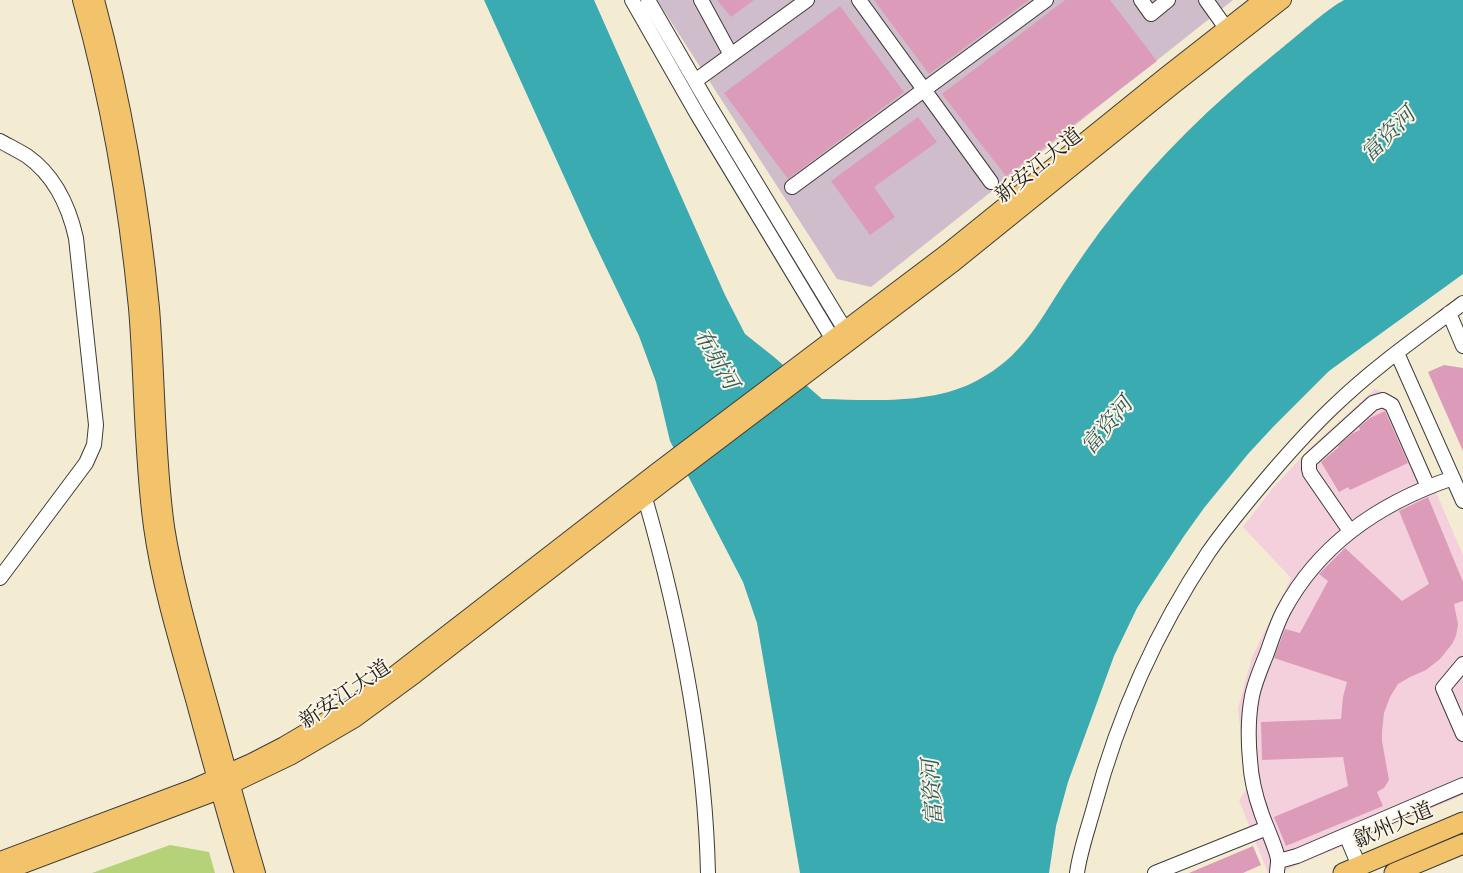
<!DOCTYPE html>
<html>
<head>
<meta charset="utf-8">
<style>
  body { margin:0 }
  canvas { display:block; background:#f3ecd3 }
</style>
</head>
<body>
<canvas width="1463" height="873"></canvas>
<script>
const context = document.querySelector('canvas').getContext('2d');
context.lineJoin = 'round';
function fillPath(path, color) {
  context.fillStyle = color;
  context.fill(path, 'evenodd');
}
function strokePath(path, color, width, dash) {
  context.strokeStyle = color;
  context.lineWidth = width;
  context.lineCap = dash ? 'butt' : 'round';
  context.setLineDash(dash || []);
  context.stroke(path);
}
function write(font, color, halo, rows, align = 'center') {
  context.font = font + ' "IM FELL DW Pica","Noto Serif SC",serif';
  context.lineWidth = 4;
  context.setLineDash([]);
  context.textBaseline = 'middle';
  context.strokeStyle = halo;
  context.fillStyle = color;
  for (const [text, x, y, turn = 0] of rows) {
    context.save();
    context.translate(x, y);
    context.rotate((+turn || 0) * Math.PI / 180);
    context.textAlign = isNaN(turn) ? turn : align;
    if (halo) context.strokeText(text, 0, 0);
    context.fillText(text, 0, 0);
    context.restore();
  }
}
fillPath(new Path2D(`
  M1375,389L1395,397L1463,555V795L1279,873H1268L1239,800L1247,789L1238,708L1252,657L1291,578L1243,527L1272,489L1311,447Z`), '#f4cfdc');
fillPath(new Path2D(`
  M657,0H1233L871,287L837,279Z`), '#d0bdcc');
fillPath(new Path2D(`
  M170,845L209,852L215,873H92Z`), '#b5d278');
fillPath(new Path2D(`
  M484,0H594L725,295L745,334L774,357L822,399C871,400 933,405 978,380C1021,357 1038,324 1063,285C1079,261 1095,237 1113,215C1159,156 1213,104 1271,57C1283,48 1335,2 1345,0C1356,0 1370,0 1382,0C1409,0 1436,0 1463,0V274L1329,371L1273,427L1248,454L1204,508L1184,536L1151,586L1137,608L1114,656L1068,782L1056,826L1049,873H800L757,623L743,582L670,441L656,382L639,336L591,236Z`), '#39abb1');
fillPath(new Path2D(`
  M717,0H754L731,17Z
  M874,0H1029L929,74Z
  M1065,0H1110L1157,61L1006,176L942,94Z
  M840,6L904,92L788,179L724,93Z
  M918,117L937,142L874,187L895,217L870,235L831,181Z
  M1444,365L1463,368V451L1428,372Z
  M1385,411L1408,463L1350,490L1348,487L1339,492L1321,462L1339,447L1338,446L1353,433L1360,430L1359,427L1370,418Z
  M1428,497L1463,582V601L1454,604L1458,624L1456,636L1452,644L1440,659L1426,670L1410,677L1398,684L1390,697L1384,713L1382,732V741L1389,780L1384,788L1377,792L1383,806L1286,846L1274,817L1348,786L1343,757L1262,760L1261,722L1341,719L1343,697L1347,682L1274,658L1285,629L1300,633L1328,581L1319,574L1345,548L1402,601L1429,584L1399,511Z
  M1253,846L1261,865L1243,873H1189Z`), '#dc9cb9');
const minor = new Path2D(`
  M632,0L697,114L838,348
  M648,0L710,107L850,338
  M701,0L731,55
  M859,0L991,182
  M1141,0L1151,14L1168,0
  M1206,0L1226,28
  M695,81L807,0
  M0,141C9,146 19,151 27,156C54,175 69,207 76,238L96,425L94,445L86,463L0,578
  M792,187L1046,0
  M1449,313L1463,346
  M1397,353L1463,501
  M645,498C680,620 705,745 708,873
  M1350,531L1310,473L1309,469V461L1373,403L1383,400L1392,405L1428,487
  M1463,664L1443,688L1463,734
  M1346,835L1359,866
  M1279,861L1297,856L1463,785
  M1077,873C1080,851 1088,829 1094,807C1118,717 1156,631 1208,553C1228,524 1251,497 1274,470C1293,448 1312,427 1333,407C1373,368 1419,336 1463,303
  M1155,873L1267,828
  M1277,873C1277,869 1278,865 1278,862C1279,854 1264,822 1261,812C1255,795 1251,778 1250,760C1248,739 1248,717 1252,696C1255,681 1262,666 1267,653C1272,639 1277,623 1284,610C1320,543 1382,502 1453,478`);
const major = new Path2D(`
  M81,0C109,100 127,204 137,308C143,381 142,454 152,527C160,584 177,640 193,696C209,755 225,814 243,873
  M96,0C123,100 141,204 151,308C157,381 156,454 166,527C175,583 191,638 206,692C223,752 239,813 257,873
  M0,860L192,788L251,762L284,745L347,708L378,687L657,471L946,253L1165,76L1262,0
  M2,873L219,791L290,757L355,719L415,675L665,482L954,263L1173,86L1283,0`);
const highway = new Path2D(`
  M1343,873L1463,822
  M1394,873L1463,844`);
strokePath(minor, '#3c3b37', 16);
strokePath(major, '#3c3b37', 18);
strokePath(highway, '#3c3b37', 21);
strokePath(minor, '#fff', 14);
strokePath(major, '#f2c36a', 16);
strokePath(highway, '#f2c36a', 19);
write('21px', '#1c1c1c', '#fcf5e5', [
  ["新安江大道",1040,167,-39],
  ["新安江大道",346,696,-34],
  ["歙州大道",1394,827,-23]
]);
write('italic 22px', '#295c5f', '#fcf5e5', [
  ["富资河",1390,136,-45],
  ["布射河",714,360,60],
  ["富资河",1109,427,-50],
  ["富资河",935,792,-94]
]);
</script>
</body>
</html>
